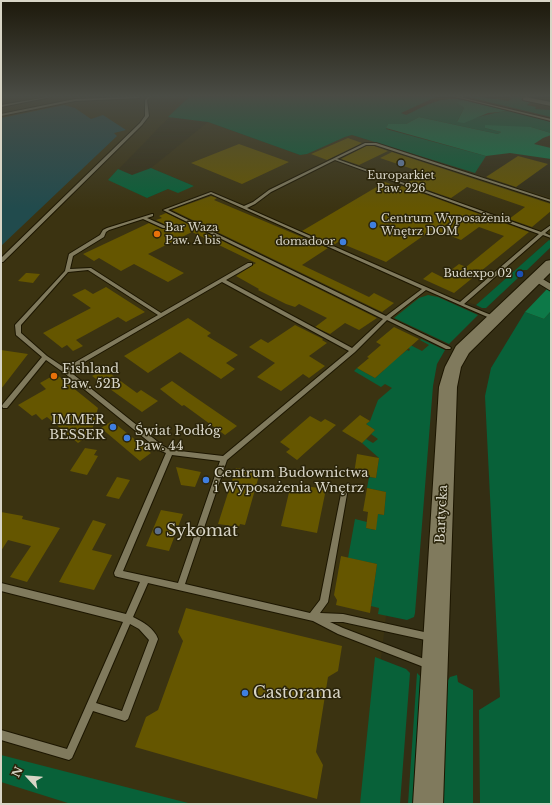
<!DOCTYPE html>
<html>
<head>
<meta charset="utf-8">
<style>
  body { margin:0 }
  #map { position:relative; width:552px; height:805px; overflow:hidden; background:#342e14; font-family:"Libre Baskerville",serif }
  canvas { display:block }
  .frame { position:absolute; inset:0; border:2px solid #d8d5c6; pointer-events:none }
  .north { position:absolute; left:8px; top:757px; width:40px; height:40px; -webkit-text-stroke:3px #2a240a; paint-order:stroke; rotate:296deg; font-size:11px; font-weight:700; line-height:16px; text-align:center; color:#d8d5c6 }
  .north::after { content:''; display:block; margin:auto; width:14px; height:18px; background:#d8d5c6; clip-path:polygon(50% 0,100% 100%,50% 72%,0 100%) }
</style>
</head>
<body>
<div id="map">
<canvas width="552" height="805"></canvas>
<div class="frame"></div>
<div class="north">N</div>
</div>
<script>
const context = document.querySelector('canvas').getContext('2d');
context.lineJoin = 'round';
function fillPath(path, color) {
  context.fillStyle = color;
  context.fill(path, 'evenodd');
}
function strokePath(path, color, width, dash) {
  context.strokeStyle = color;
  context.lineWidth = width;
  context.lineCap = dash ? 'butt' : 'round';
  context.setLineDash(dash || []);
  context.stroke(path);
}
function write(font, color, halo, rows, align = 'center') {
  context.font = font + ' "Libre Baskerville",serif';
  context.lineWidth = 3;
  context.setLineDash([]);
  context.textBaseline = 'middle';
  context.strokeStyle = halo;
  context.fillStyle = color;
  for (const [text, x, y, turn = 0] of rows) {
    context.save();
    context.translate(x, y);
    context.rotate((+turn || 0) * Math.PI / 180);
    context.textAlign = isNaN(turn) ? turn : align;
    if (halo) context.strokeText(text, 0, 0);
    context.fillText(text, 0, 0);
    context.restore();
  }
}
fillPath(new Path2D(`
  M1,97H189L109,179L147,198L168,189L194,186L151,168L208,122L300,155L345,137L352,135L551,198V238L476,305L457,299H450L446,301L433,296L394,318L433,337L429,344L399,505L364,804H1Z`), '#3b3311');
fillPath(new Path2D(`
  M189,97H436L401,113L406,115C426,106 441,95 463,100L457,102L464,108L457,122C475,119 491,112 509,111C518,111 541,119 551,122V133L531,127L485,128L501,132L498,134L419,117L406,124H388L386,129L486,156L475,173L352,135L345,137L307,154L300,155L208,122L168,117Z
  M468,97H485L484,98L498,99L508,101L512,98L508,97H525L521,100L532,101L527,105L536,107L535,109L550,110L551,117Z
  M151,168L194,186L178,193L168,189L147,198L108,180L118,169L132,175Z
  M549,240L551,241V247L527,270H523L517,275L519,277L486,308H482L476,305Z
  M428,295L438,297L478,315L449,344L394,318L419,298Z
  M551,311V804H480L479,710L500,697L485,396L491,368L525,312L544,319Z
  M387,333L422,351L429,345L420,340L421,339L445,350L437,364L433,386L415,613L414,617L407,620L378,614L379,608L371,606L377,564L348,558L355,519L367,522L366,528L375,530L378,514L384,515L386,492L367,488L369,477L376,478L379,458L362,443L366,439L373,443L378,439L371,434L375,430L366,424L370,421L378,400L392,388L385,384L381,387L354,371L357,368L375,378L384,370L382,369C390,361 398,358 407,350L409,351L410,349L384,336Z
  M375,657L406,669L410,673L400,804H360Z
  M417,673L420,676L424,688L418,804H408Z
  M457,675L458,682L473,690V804H442L445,685L450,677Z
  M1,755L192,804H71L1,782Z`), '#086139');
fillPath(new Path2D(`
  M463,100L509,111L488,113L464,123L457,122L464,108L456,102Z
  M419,117L498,134L501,132L485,128V125L531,127L551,133V135L543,138L534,144L551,148V159L510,153L486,156L386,128L388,124H406Z
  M547,289L551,291V311L544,319L525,312Z`), '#0d7948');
fillPath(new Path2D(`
  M64,105L75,108L91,119L103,115L126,130L114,133L117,136L1,246V118Z`), '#214b4d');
fillPath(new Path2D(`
  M348,138L362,143L327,160L311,154Z
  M239,144L289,162L242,184L191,163Z
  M366,146H374L388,151L359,165L341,159Z
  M392,152L551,204V211L532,227L509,219L525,207L467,187L451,198L407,183L424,173L380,158Z
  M518,156L548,164L516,187L486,177Z
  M385,182L399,187L402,186L529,232L454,293L423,279L432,272L442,277L459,264L466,267L504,236L479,227L461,240L433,229L386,262L338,242L334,245L302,231Z
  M211,196L217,198L214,200L328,248L302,265L369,297L374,293L394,303L382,312L172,210Z
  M166,213L377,318L359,330L345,323L330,334L315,327L327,318L299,304L295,307L286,304L258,290L259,289L236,276L256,263L192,232L148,254L184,273L168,282L134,264L121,271L99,258L94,261L83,254L149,223L162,229H166V225L156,220L162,218L159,216Z
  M26,273H28L40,274L33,283L18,281Z
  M106,287L145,312L126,322L118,317L76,340L83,346L73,351L67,345L62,348L43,333L91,308L72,295L85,289L93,294Z
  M188,318L211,333L207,336L238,355L226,363L235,369L221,379L180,352L148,373L124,356Z
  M295,325L323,339L322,340L327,343L309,356L325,366L309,378L303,374L281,391L257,377L275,363L249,347L261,339L268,343Z
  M394,327L419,339L375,378L357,368L369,358L367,357L381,345L376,342Z
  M1,350L28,354L1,389Z
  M104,369L137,393L141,390L158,401L142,412L92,376Z
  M56,374L98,408L91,434L78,443L47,417L42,420L36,414L32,416L18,405L46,389L40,383Z
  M172,381L189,393L237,426L225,435L184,405L182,406L160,389Z
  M360,415L370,421L366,424L375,430L362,443L342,431Z
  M310,416L321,422L325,419L336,425L297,460L286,452L290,449L280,442Z
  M112,421L138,442L151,453L140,461L101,428Z
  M85,448L97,450L94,455L98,456L87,475L70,471Z
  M357,454L379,458L376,478L354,474Z
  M176,467L201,472L195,487L181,485Z
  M236,468L260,472L245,525L240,524L239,527L218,524Z
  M117,477L130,480L119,499L106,496Z
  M291,484L326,489L317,533L281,526Z
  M367,488L386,492L384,515L378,514L376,530L366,528L368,512L363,511Z
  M161,510L183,514L169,551L146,546Z
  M1,512L23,516L22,519L60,528L27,582L10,577L31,546L8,540L1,551Z
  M93,520L106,524L92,550L112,555L94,590L59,582Z
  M341,556L377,564L370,613L336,605L337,600L334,595Z
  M186,608L342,646L338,671L328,677L316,752L323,765L317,799L135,747L146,717L158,710L183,641L178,632Z`), '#655600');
const lane = new Path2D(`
  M48,97H51L1,107V105Z
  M129,97H140L139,98L75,101L1,116V114L75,99Z
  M148,97H150L147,100L149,116L142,125L3,262H1V258L140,123L145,116V100Z
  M456,97H459L551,119V121Z
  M365,143H376L551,200V202L375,145H366L337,159L541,232L551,225V228L545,233L551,236V238L543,235L464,304L496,317L497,318L496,319H492L426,290L390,318L450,347L451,348L450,349H446L387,320L355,352L227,460L185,584L310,613L320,600L341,494L342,492L344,491L346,492L347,494L328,602L320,613L343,614L433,634L434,637L433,640L430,641L343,622H330L343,628L432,662L433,665L432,668L429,669L338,634L313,621L148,583L133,617C143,622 154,628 158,639L128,719L125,721L93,711L72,758L69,760L1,740V730L67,749L123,622L1,591V583L126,614L140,582L118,577L115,576L114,573L166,453L159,450L63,372L46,360L7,408H3L2,406L3,404L42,357L16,335L15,325L65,271L69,254L100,235L103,230L107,228L152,214H153V216L147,218L165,226V228H163L143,219L109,230L106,232L104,237L73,256L70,269L91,268L161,313L248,263H252V265L226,280L352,348L383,319L163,210L211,192L244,206L253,202L269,190ZM335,160L539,234L460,302L247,208L255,204L271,192ZM211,194L422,289L386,316L168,210ZM88,270L158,315L65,368L47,356L21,333V325L68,272ZM222,282L349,351L223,456L171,450L163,446L69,371ZM172,455L220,461L178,583L123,571ZM130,624L139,629L149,640L122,711L96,703Z`);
const street = new Path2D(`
  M525,97L551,102V106L523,100V98Z
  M536,275L551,284V291L533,280L531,278L533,276Z`);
const secondary = new Path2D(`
  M551,260V272L469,353L461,367L457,387L443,804H413L439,387L445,367L456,346L546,261Z`);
strokePath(lane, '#1c1600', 2);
strokePath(street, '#1c1600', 2);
strokePath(secondary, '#1c1600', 2);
fillPath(lane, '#807a5d');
fillPath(street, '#807a5d');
fillPath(secondary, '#807a5d');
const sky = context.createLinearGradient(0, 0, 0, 209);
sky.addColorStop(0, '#1d190b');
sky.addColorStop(0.46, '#4a4c45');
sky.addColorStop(1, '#4a4c4500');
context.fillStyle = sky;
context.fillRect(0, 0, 552, 209);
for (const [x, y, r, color] of [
  [401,163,4,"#5c6f8a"],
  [373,225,4,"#3f7fe0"],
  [157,234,4,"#e8710a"],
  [343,242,4,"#3f7fe0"],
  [520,274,4,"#1a4fb4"],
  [54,376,4,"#e8710a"],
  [113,427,4,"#3f7fe0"],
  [127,438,4,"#3f7fe0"],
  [206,480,4,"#3f7fe0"],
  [158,531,4,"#5c6f8a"],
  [245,693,4,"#3f7fe0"]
]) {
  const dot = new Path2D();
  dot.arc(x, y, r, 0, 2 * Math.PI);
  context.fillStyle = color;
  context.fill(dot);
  strokePath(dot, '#2a240a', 1.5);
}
write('11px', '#d8d5c6', '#2a240a', [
  ["Europarkiet",401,176,"center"],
  ["Paw. 226",401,189,"center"],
  ["Centrum Wyposażenia",381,219],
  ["Wnętrz DOM",381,232],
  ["Bar Waza",165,228],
  ["Paw. A bis",165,241],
  ["domadoor",335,242,"right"],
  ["Budexpo 02",512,274,"right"]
], 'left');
write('13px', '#d8d5c6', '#2a240a', [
  ["Fishland",62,369],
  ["Paw. 52B",62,384],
  ["IMMER",105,420,"right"],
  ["BESSER",105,435,"right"],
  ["Świat Podłóg",135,431],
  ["Paw. 44",135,446],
  ["Centrum Budownictwa",214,473],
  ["i Wyposażenia Wnętrz",214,488]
], 'left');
write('13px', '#d8d5c6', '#2a240a', [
  ["Bartycka",442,514,-87]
]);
write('16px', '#d8d5c6', '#2a240a', [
  ["Sykomat",166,531],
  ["Castorama",253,693]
], 'left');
</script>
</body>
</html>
